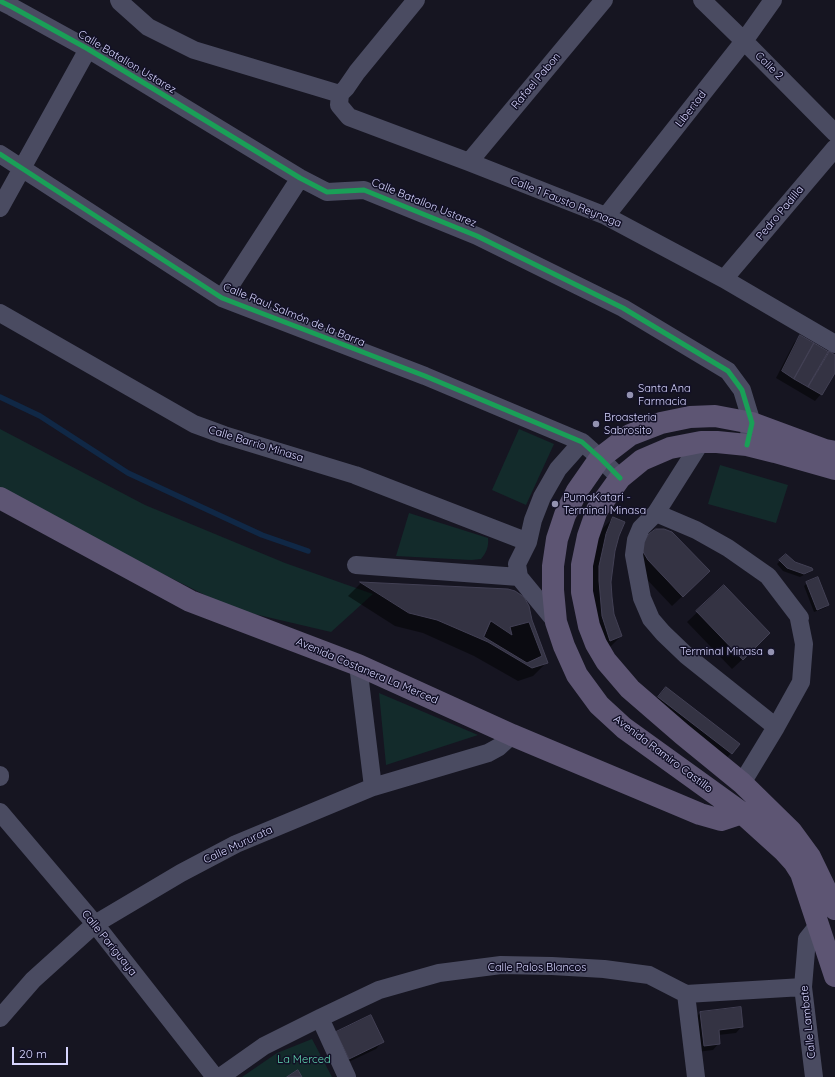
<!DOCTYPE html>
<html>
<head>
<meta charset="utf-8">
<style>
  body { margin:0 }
  #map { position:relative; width:835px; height:1077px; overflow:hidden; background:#161521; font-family:Quicksand,sans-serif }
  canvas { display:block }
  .scale { position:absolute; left:12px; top:1047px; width:56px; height:18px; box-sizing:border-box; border:2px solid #d7d5fe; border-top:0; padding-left:5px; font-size:12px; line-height:14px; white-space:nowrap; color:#d7d5fe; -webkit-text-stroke:3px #121026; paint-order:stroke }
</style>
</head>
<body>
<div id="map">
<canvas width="835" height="1077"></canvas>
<div class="scale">20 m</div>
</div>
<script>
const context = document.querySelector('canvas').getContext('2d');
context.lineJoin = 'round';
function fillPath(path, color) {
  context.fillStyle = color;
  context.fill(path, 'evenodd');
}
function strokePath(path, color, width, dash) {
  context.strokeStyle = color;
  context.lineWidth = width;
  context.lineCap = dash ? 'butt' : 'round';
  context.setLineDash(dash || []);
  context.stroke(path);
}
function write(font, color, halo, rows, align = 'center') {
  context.font = font + ' Quicksand,sans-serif';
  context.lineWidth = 3;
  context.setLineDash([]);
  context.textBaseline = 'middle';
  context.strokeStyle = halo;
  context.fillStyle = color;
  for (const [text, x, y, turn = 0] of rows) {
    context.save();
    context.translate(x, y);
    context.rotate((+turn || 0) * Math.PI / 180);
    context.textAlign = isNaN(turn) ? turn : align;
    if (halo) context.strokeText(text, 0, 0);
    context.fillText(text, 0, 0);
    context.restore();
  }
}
fillPath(new Path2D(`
  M0,429L145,505L285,563L373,594L331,632L233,609L137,561L0,490Z
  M519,429L554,444L526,505L492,490Z
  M720,465L788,485L776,523L708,504Z
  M409,513L488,538C489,547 486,553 481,559L471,560L396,556Z
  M379,693L478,735L386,765Z
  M312,1039L332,1077H242L277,1053Z`), '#132b2b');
fillPath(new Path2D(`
  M800,336L835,356V371L821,394L815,401L776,378L794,343Z
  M613,518L618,536L612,559L610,582L613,614L621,636L611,646L600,650L589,592L596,545L603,528Z
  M639,545L709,571L672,606L638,570Z
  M786,555L795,562L812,570L808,573L800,577L783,571L777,564Z
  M361,583L508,590L531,620L546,663L533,676L518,681L474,656L423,633L395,626L348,596Z
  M807,583L828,605L825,608L814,612L804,586Z
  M724,587L759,644L732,669L687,622Z
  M666,688L738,745L725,760L652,704Z
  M740,1008L742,1026L736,1033L718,1035L719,1043L713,1050L697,1052L693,1020L700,1013Z
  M330,1039L382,1042L376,1049L342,1065Z`), '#0007');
strokePath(new Path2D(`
  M0,397L40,416L128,473L262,535L308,551`), '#102846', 5.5);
const building = new Path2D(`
  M800,335L814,343L794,379L782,371Z
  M814,343L829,352L808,387L794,379Z
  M829,351L835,355V373L822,395L808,387Z
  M613,517L625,522L619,536L615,551L611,582L612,597L614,614L622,636L610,641L602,616L599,581V566L603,548L606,534Z
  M656,529H664L672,532L710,571L683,597L648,560L642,550L643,542L649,534Z
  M786,554L795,562L812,568L813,570L804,574L787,568L779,560Z
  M818,577L829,605L817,610L806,582Z
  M360,582L508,589L515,591L524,597L529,606L532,620L548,663L532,668L488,642L437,620L409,613Z
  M724,585L770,633L743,660L696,611Z
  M491,621L512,635L510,627L529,622L542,656L527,663L484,637Z
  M666,687L740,744L732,754L658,697Z
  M741,1007L743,1027L719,1030L720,1044L704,1046L700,1012Z
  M371,1015L384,1042L349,1059L336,1032Z
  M298,1070L302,1077H287Z`);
fillPath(building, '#343343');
strokePath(building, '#424054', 1);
strokePath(new Path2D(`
  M119,0L120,2L148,27L194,50L340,94
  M416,0L357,72L346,88L340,94L339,105L349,117L469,162L606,216L724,279L835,344
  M702,0L744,41L835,133
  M0,1L12,7L88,49L300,178L327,192L364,190L477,236L623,308L728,371L742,390L752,423L749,435
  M0,154L222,298L425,376L582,442L600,458L620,478
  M469,162L604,0
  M0,208L88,49
  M606,216L744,41L773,0
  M724,279L835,148
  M222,298L300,178
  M0,313L194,424L224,435L355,475L528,542
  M701,442L656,513L641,528L636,540L634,555L642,598L651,619L663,633L687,656L776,727
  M656,513L696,530L728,548L768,576L800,618L799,619L804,644L801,682L776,727L742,783
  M356,565L519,577
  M556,622L519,577L517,564L528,542L533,520L542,497L558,469L582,442
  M358,665L373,787
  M0,775V777
  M0,812L95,924L215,1077
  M686,994L696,1077
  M0,1018L33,980L95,924L181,873L236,844L373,787L488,753L499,747L512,735
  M320,1018L347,1077
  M220,1077L264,1046L320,1018L379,990L439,973L501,965L552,966L604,969L649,975L686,994L803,987
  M814,1077L803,987L807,939L819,924`), '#4a4b61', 18);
strokePath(new Path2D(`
  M835,452L825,450L752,423L715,416L690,417L661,423L630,435L600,458L577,491L565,515L557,539L553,566V590L556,622L564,646L577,675L599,705L624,728L742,813L784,851L794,862L801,873L835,976
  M835,469L775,452L747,445L717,442H701L670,448L642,460L620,478L597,510L588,536L582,565V592L589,626L596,644L606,661L630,689L682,734L742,783L791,831L810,857L835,909
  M0,498L190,601L358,665L512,735L700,814L721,820L742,813`), '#5d5573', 22);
strokePath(new Path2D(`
  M0,1L12,7L88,49L300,178L327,192L364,190L477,236L623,308L728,371L742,390L752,423L747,445
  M0,154L222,298L425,376L582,442L600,458L620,478`), '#1a9f57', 5);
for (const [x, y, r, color] of [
  [630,395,4,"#9392b1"],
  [596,424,4,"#9392b1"],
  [555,504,4,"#9392b1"],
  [771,652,4,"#9392b1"]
]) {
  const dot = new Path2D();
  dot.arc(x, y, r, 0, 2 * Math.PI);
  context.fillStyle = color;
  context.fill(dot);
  strokePath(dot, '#121026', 1.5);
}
write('11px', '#d7d5fe', '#121026', [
  ["Calle Batallon Ustarez",127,62,31],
  ["Calle 2",769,66,45],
  ["Rafael Pabon",536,81,-50],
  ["Libertad",691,109,-52],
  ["Calle 1 Fausto Reynaga",566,202,22],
  ["Calle Batallon Ustarez",424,203,22],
  ["Pedro Padilla",780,213,-50],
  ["Calle Raul Salmón de la Barra",294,315,22],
  ["Calle Barrio Minasa",256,444,17],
  ["Avenida Costanera La Merced",367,671,23],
  ["Avenida Ramiro Castillo",663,754,37],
  ["Calle Mururata",238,845,-25],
  ["Calle Pariguaya",109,943,51],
  ["Calle Palos Blancos",537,968],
  ["Calle Lambate",808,1022,-96]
]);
write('11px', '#d7d5fe', '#121026', [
  ["Santa Ana",638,389],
  ["Farmacia",638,402],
  ["Broasteria",604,418],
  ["Sabrosito",604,431],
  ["PumaKatari -",563,498],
  ["Terminal Minasa",563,511],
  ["Terminal Minasa",763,652,"right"]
], 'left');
write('11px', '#62ddb4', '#121026', [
  ["La Merced",304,1060]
]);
</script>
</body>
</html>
